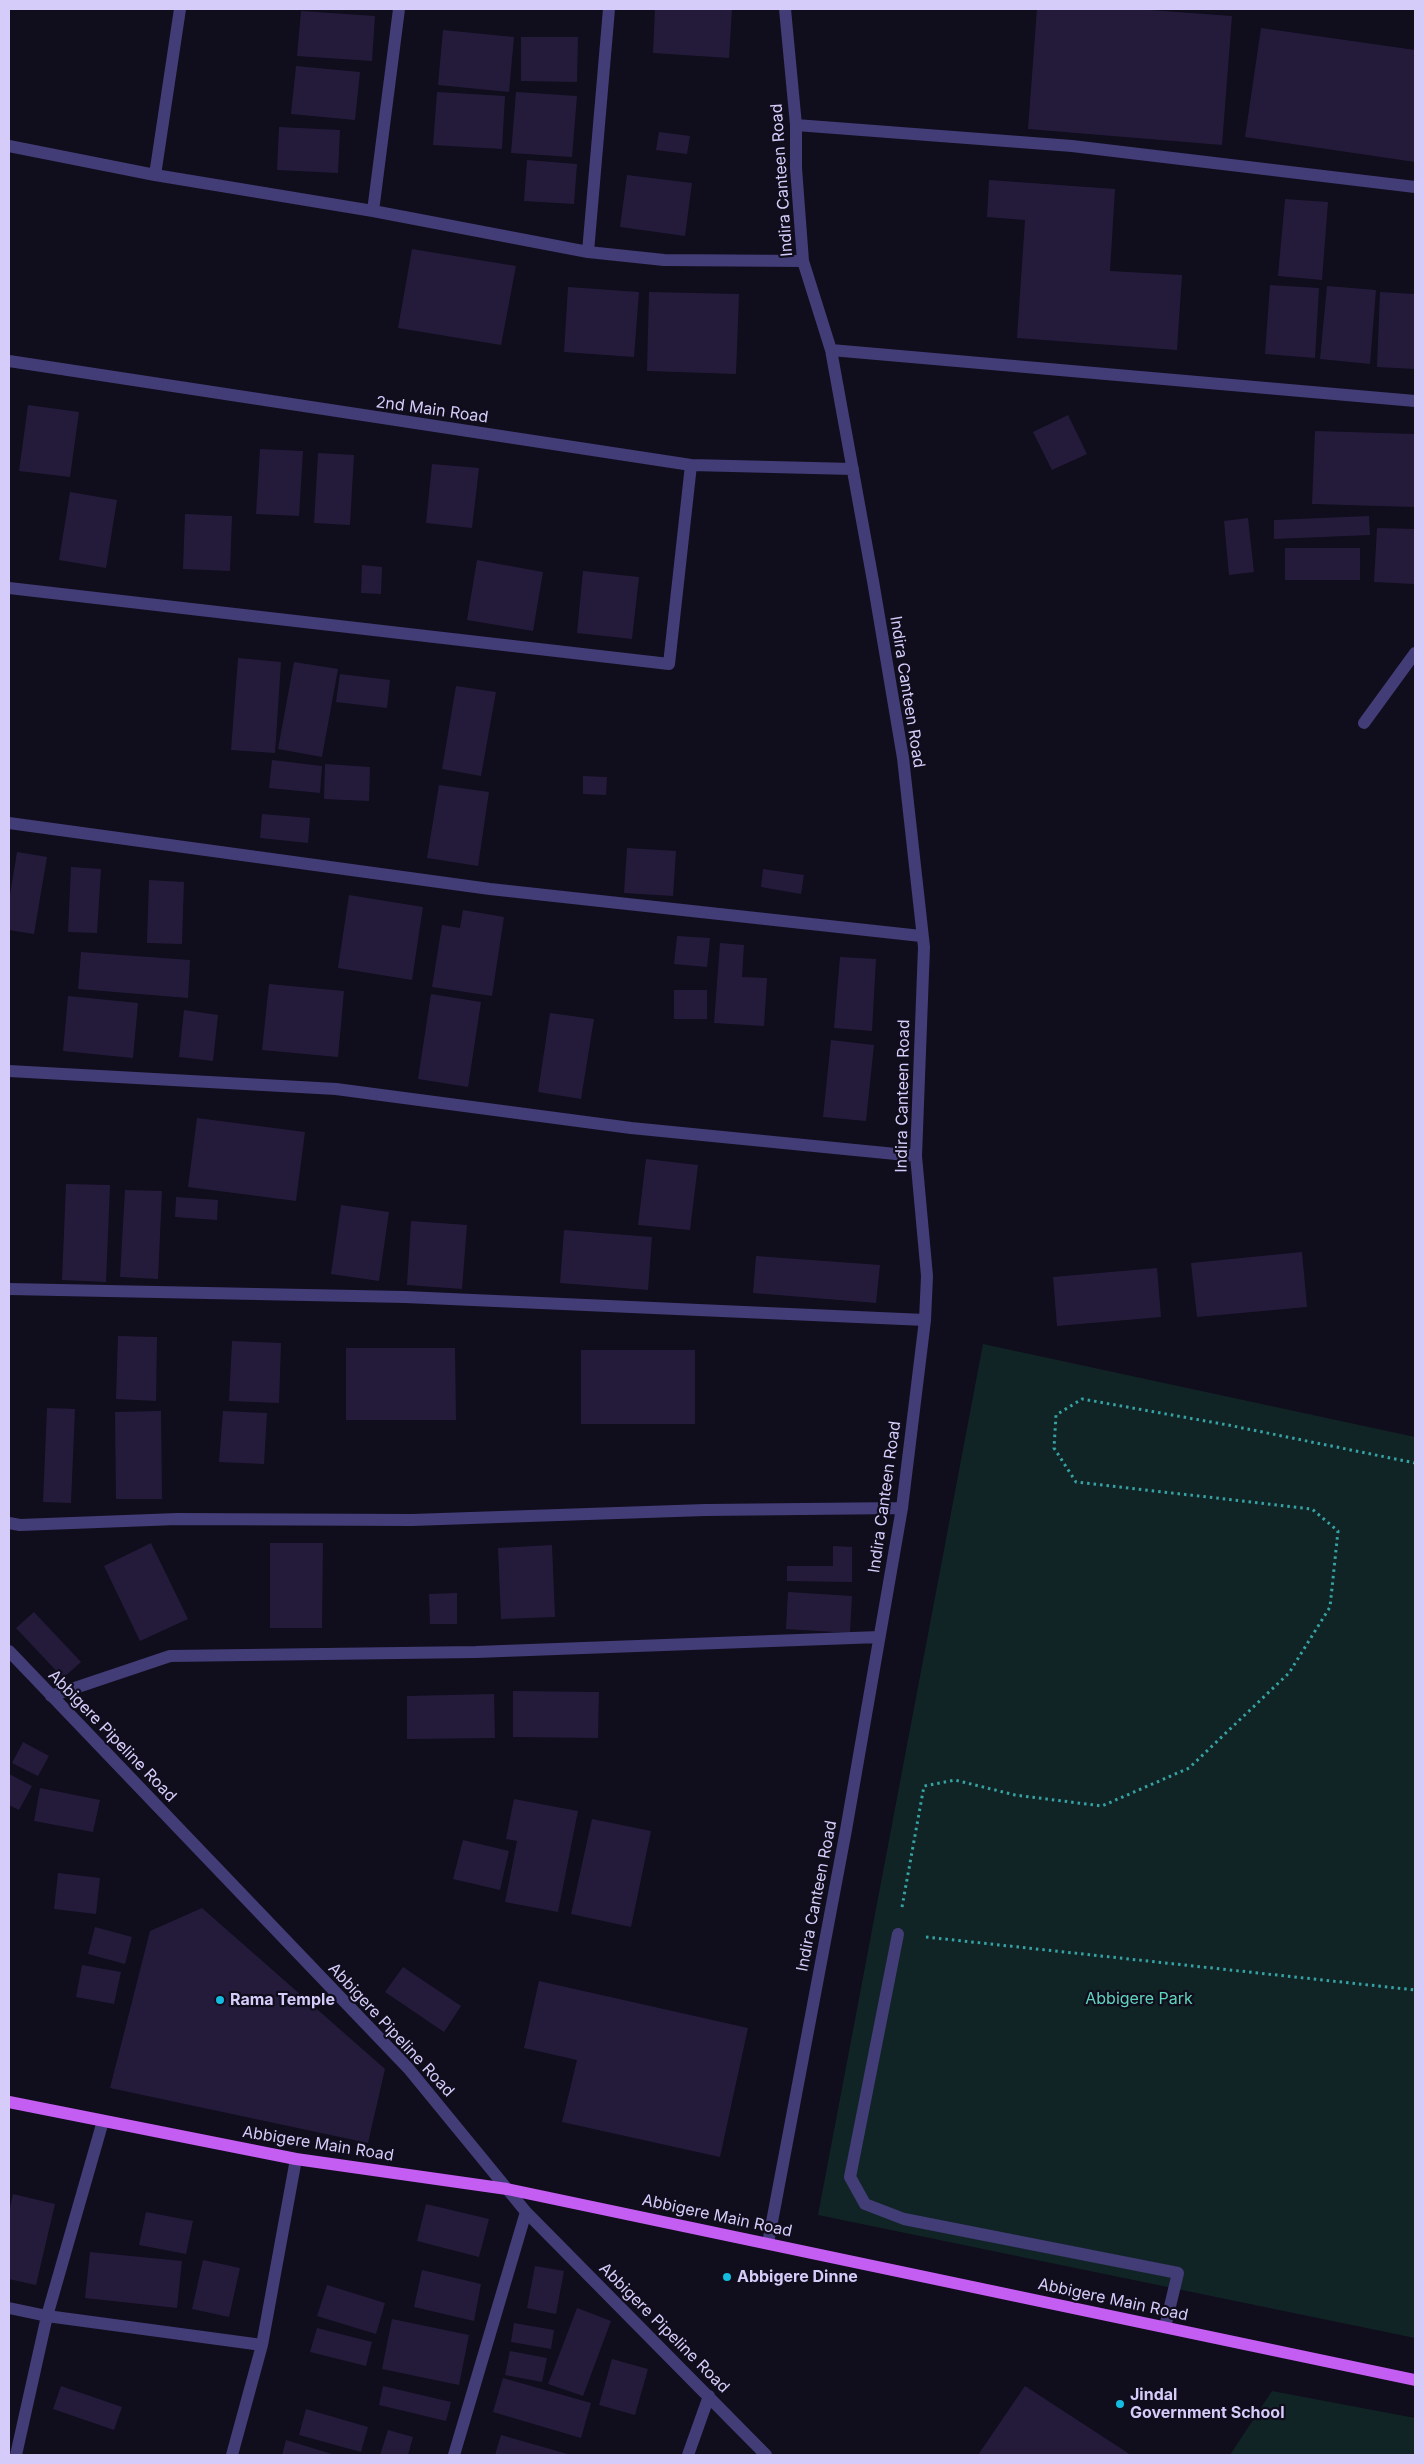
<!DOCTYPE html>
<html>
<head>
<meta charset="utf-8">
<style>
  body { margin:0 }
  #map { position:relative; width:1424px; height:2464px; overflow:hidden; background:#100d1c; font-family:Inter,sans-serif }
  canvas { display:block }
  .frame { position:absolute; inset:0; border:10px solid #d5ccfa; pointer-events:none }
</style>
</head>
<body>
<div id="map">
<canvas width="1424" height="2464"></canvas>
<div class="frame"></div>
</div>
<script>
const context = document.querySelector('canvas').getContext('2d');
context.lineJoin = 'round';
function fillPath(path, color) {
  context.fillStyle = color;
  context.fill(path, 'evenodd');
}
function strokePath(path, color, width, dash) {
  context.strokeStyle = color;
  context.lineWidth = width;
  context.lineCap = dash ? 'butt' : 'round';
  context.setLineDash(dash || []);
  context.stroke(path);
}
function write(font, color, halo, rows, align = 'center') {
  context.font = font + ' Inter,sans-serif';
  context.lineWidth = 4.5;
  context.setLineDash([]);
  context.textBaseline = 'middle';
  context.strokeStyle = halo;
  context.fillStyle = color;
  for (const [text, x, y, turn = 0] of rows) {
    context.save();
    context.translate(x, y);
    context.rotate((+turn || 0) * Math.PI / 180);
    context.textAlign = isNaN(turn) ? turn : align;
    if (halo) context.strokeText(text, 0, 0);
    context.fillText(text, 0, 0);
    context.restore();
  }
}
fillPath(new Path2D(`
  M983,1344L1415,1437V2338L818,2215Z
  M1272,2391L1415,2418V2455H1230Z`), '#112425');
fillPath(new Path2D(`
  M655,9H732L729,58L653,53Z
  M1037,9H1136L1232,16L1222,145L1028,129Z
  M301,11L375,16L372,61L297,56Z
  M1261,28L1415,50V162L1245,137Z
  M443,30L514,37L509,92L438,85Z
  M521,37H578L577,82L521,81Z
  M296,66L360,72L355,120L291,114Z
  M437,92L505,96L502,149L433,145Z
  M516,92L577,96L572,157L511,153Z
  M279,127L340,130L338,173L277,170Z
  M659,132L690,136L687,154L656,150Z
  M527,160L577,164L574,204L524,201Z
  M627,175L692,183L685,236L620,227Z
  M989,180L1115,189L1110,271L1182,275L1177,350L1017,338L1025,220L987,217Z
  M1285,199L1328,202L1322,280L1278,276Z
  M412,249L516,266L501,345L398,328Z
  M1270,285L1319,288L1315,358L1265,354Z
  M1327,286L1376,290L1370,364L1320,359Z
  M568,287L639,292L634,357L564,352Z
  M649,292L739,294L736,374L647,371Z
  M1380,292L1415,294V369L1377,367Z
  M28,405L79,412L70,477L19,471Z
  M1068,415L1087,454L1052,470L1033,432Z
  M1315,431L1415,434V507L1312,504Z
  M260,449L303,451L299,516L256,514Z
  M318,453L354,455L350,525L314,523Z
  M432,464L479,468L472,528L426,523Z
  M70,492L117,500L106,568L59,560Z
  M185,514L232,516L230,571L183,569Z
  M1369,516L1370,535L1274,539V520Z
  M1248,518L1254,572L1229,575L1224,521Z
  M1377,528L1415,529L1414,584L1374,582Z
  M1285,548H1360V580H1285Z
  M477,560L543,572L533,631L467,620Z
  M362,565L382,567L381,594L361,593Z
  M583,571L639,577L632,639L577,633Z
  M238,658L281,662L275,753L231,750Z
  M294,662L338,669L322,757L278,749Z
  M340,674L390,680L387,708L336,702Z
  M456,686L496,692L481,776L442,769Z
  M272,760L322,766L320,793L269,788Z
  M325,764L370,767L369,801L324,799Z
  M583,776L607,777L606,795L583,794Z
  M439,785L489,792L478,866L427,858Z
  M262,814L310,818L308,843L260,838Z
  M627,848L676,851L673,896L624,893Z
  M17,852L47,857L34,934L9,930V901Z
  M71,867L101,869L97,933L68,932Z
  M763,869L804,875L801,894L761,887Z
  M149,880L184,882L182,944L147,943Z
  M349,895L423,907L412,980L338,968Z
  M463,910L504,917L492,996L432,987L442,925L460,928Z
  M677,936L710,938L707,967L674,964Z
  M720,943L744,945L742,977L767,978L764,1026L714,1023Z
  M81,952L190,960L188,998L78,989Z
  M840,957L876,959L872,1031L834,1028Z
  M269,984L344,991L338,1057L262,1050Z
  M674,990H707V1019H674Z
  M431,994L481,1002L468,1087L418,1079Z
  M68,996L138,1003L133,1058L63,1051Z
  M184,1010L218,1015L213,1061L179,1057Z
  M550,1013L594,1019L581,1099L538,1092Z
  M831,1040L874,1045L866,1121L823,1117Z
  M197,1118L305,1132L296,1201L188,1187Z
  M646,1159L698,1165L690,1230L638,1225Z
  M66,1184L110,1185L106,1282L62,1280Z
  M125,1190L162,1191L158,1279L120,1277Z
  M176,1197L218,1200L217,1220L175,1217Z
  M341,1205L389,1212L379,1281L331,1274Z
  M411,1221L467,1225L462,1289L407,1285Z
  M564,1230L652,1237L648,1290L560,1283Z
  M1302,1252L1307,1307L1197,1317L1191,1263Z
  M756,1256L880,1265L876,1303L753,1293Z
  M1157,1268L1161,1317L1057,1326L1053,1277Z
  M118,1336L157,1337L156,1401L116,1399Z
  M232,1341L281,1343L279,1403L229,1401Z
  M346,1348H455L456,1420H346Z
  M581,1350H695V1424H581Z
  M47,1408L75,1409L71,1503L43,1502Z
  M161,1411L162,1499H116L115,1412Z
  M223,1411L267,1413L264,1464L219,1462Z
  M151,1543L188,1619L140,1641L104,1566Z
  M270,1543H323L322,1628H270Z
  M552,1545L555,1617L501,1619L498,1548Z
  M833,1546L852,1547V1582L787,1581V1566H833Z
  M788,1592L852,1596L850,1633L786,1629Z
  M457,1593V1624H430L429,1594Z
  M34,1612L81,1662L63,1678L16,1628Z
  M513,1691L599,1692L598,1738L513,1737Z
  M494,1694L495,1738L407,1739V1696Z
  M23,1742L49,1756L38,1776L12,1763Z
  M9,1774L32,1786L19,1810L9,1805Z
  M40,1788L100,1800L93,1832L34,1821Z
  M514,1799L578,1811L558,1912L505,1902L517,1841L506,1839Z
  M592,1819L651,1831L631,1927L571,1914Z
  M463,1840L509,1851L500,1890L453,1879Z
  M58,1873L100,1878L96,1914L54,1909Z
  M202,1908L385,2069L368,2143L110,2088L150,1931Z
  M95,1927L132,1937L125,1964L88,1954Z
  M82,1965L121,1972L114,2004L76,1997Z
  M403,1967L461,2006L444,2032L385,1992Z
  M539,1981L748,2028L720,2157L562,2122L577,2060L524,2048Z
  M13,2194L55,2204L36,2285L9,2279V2212Z
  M426,2204L489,2219L479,2257L417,2241Z
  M146,2212L193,2221L186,2254L139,2245Z
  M90,2252L182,2261L177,2308L85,2298Z
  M203,2260L240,2268L229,2317L192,2309Z
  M535,2266L564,2271L556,2314L527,2308Z
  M422,2270L481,2284L474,2321L414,2307Z
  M327,2285L385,2303L376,2334L317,2316Z
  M577,2308L611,2321L583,2396L548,2384Z
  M392,2319L469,2335L459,2385L382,2369Z
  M514,2323L554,2330L551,2349L511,2342Z
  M317,2328L372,2342L366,2366L310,2352Z
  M510,2351L547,2358L542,2382L505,2375Z
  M612,2359L648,2369L635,2415L599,2405Z
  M503,2378L591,2403L581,2438L493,2412Z
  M61,2386L122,2407L114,2430L53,2409Z
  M383,2386L451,2402L446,2421L379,2405Z
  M1025,2386L1131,2455H978Z
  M306,2409L368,2427L361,2452L299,2435Z
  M388,2430L413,2437L408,2455H380Z
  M501,2435L571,2455H495Z
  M286,2440L335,2455H282Z`), '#241b3b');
strokePath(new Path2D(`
  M902,1907L924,1786L955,1780L1015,1795L1102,1806L1189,1768L1289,1673L1330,1607L1338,1531L1312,1509L1076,1482L1054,1448L1056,1415L1082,1399L1228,1425L1415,1463
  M926,1937L1415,1990`), '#37a2a3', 3, [2.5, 4]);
strokePath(new Path2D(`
  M796,125L1072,146L1415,187
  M9,146L155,175L373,211L588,252L664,260L803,261
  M155,175L180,9
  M373,211L399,9
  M588,252L609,9
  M831,350L1415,401
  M9,361L691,465L853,469
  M9,588L669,664L691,465
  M1364,723L1415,653
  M9,823L490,889L921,936
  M9,1071L336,1089L631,1128L916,1156
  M9,1289L405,1297L925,1320
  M9,1523L20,1525L177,1519L412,1520L705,1510L902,1508
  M9,1651L408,2068L526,2212L766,2455
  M51,1696L170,1656L476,1652L879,1637
  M898,1934L850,2177L865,2204L904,2219L1178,2273L1165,2327
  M768,2243L846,1830L902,1508L925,1320L927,1276L916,1156L924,947L903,758L873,581L831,350L803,261L796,168V125L785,9
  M9,2308L47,2316L262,2345L296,2159
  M16,2455L47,2316L103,2121
  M232,2455L262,2345
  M454,2455L526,2212
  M688,2455L709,2396`), '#423c77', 12);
strokePath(new Path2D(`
  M9,2102L296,2159L507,2189L1415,2380`), '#c45df1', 12);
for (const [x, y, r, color] of [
  [220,2000,5,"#14bcdf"],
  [727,2277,5,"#14bcdf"],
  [1120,2404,5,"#14bcdf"]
]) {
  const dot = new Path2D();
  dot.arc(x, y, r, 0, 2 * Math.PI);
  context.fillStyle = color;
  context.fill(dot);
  strokePath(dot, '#100d1c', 2);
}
write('16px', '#d5ccfa', '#100d1c', [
  ["Indira Canteen Road",782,180,-94],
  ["2nd Main Road",432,410,8],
  ["Indira Canteen Road",907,692,81],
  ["Indira Canteen Road",903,1096,-89],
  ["Indira Canteen Road",885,1497,-82],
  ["Abbigere Pipeline Road",112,1736,46],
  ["Indira Canteen Road",817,1896,-79],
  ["Abbigere Pipeline Road",391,2030,47],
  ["Abbigere Main Road",318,2144,9],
  ["Abbigere Main Road",717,2216,12],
  ["Abbigere Main Road",1113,2300,12],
  ["Abbigere Pipeline Road",664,2328,45]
]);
write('16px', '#60d3be', '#100d1c', [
  ["Abbigere Park",1139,1999]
]);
write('bold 16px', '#d5ccfa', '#100d1c', [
  ["Rama Temple",230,2000],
  ["Abbigere Dinne",737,2277],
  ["Jindal",1130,2395],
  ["Government School",1130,2413]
], 'left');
</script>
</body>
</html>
